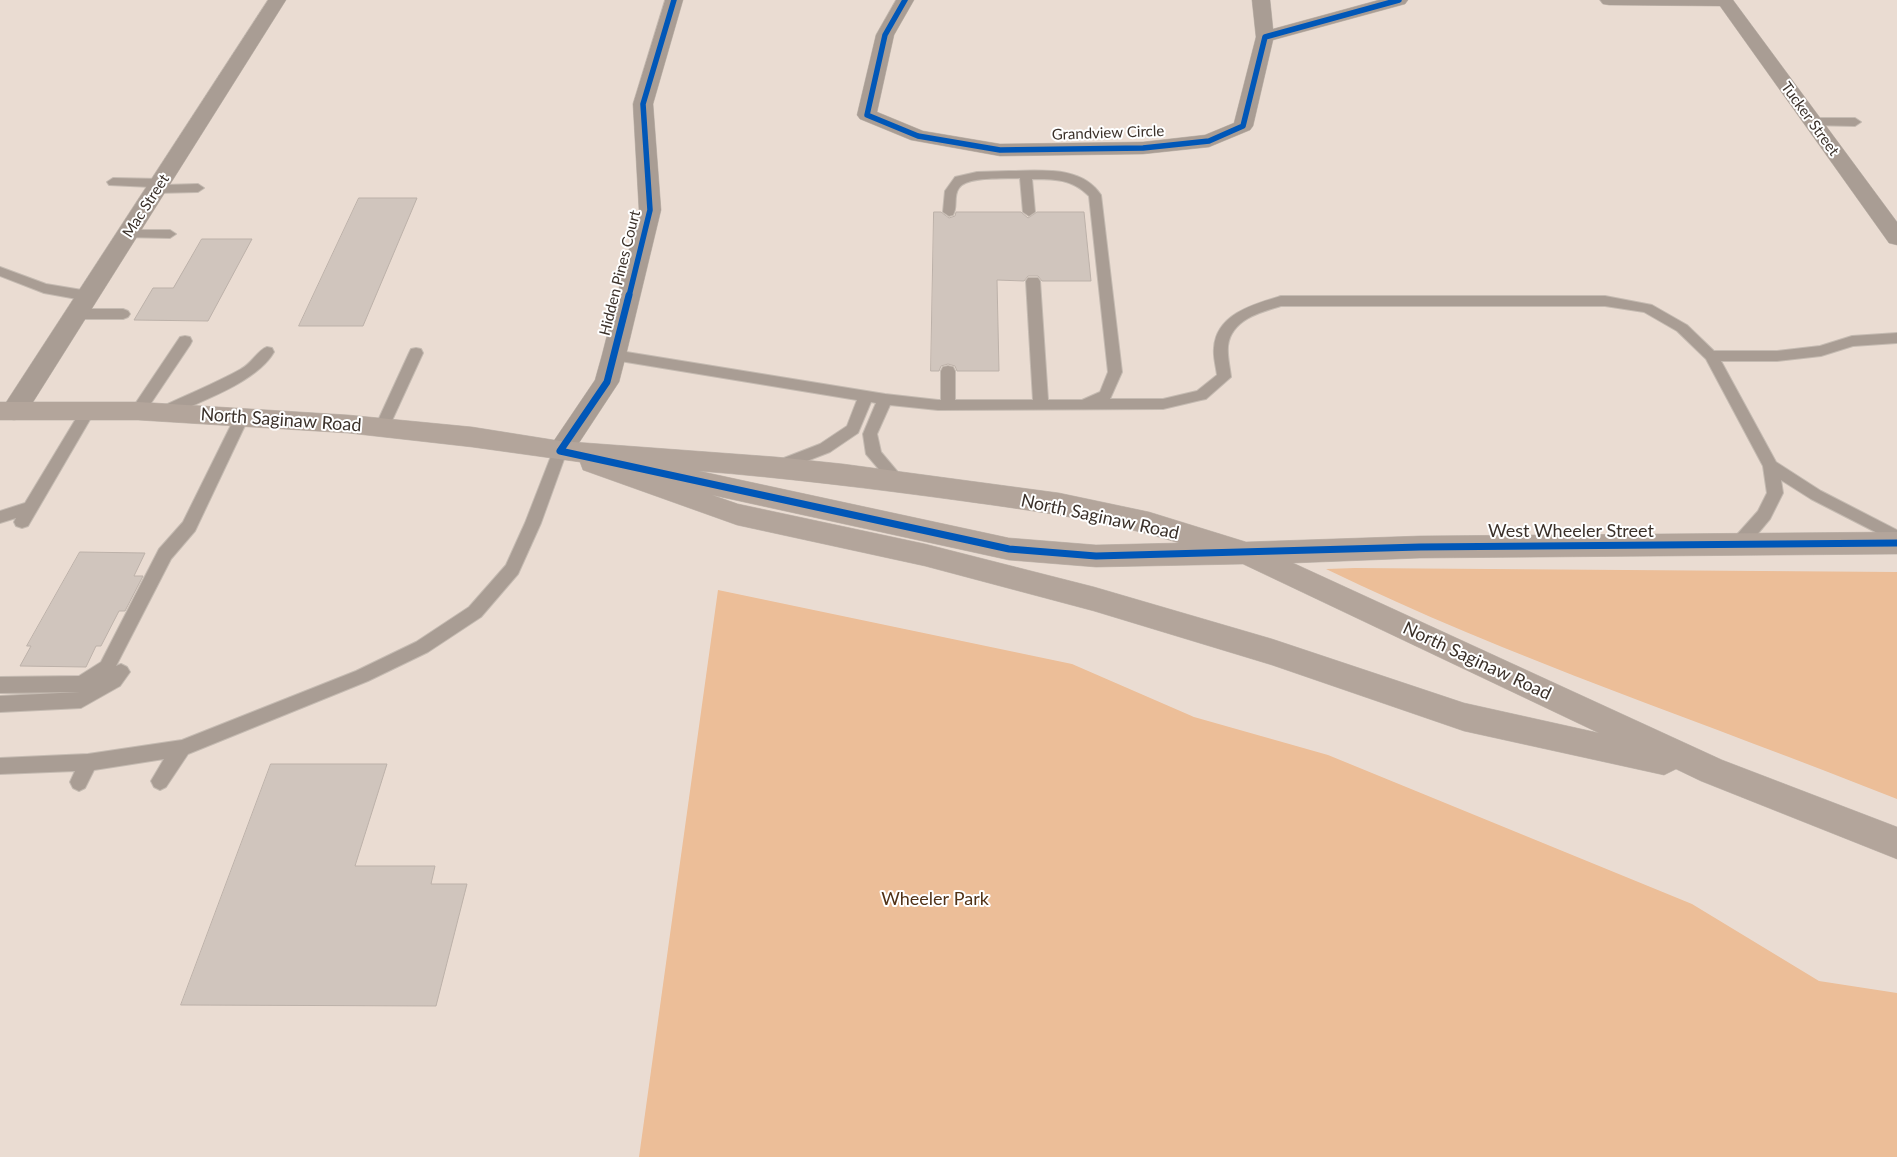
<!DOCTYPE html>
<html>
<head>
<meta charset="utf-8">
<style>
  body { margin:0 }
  canvas { display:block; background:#eadcd2 }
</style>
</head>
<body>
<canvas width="1897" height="1157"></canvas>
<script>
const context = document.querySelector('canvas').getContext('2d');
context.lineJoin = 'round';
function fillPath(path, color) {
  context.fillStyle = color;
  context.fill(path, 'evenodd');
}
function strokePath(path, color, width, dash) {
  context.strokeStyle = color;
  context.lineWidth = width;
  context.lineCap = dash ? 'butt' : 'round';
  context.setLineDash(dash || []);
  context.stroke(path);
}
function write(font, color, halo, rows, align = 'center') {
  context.font = font + ' Lato,sans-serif';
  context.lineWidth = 4;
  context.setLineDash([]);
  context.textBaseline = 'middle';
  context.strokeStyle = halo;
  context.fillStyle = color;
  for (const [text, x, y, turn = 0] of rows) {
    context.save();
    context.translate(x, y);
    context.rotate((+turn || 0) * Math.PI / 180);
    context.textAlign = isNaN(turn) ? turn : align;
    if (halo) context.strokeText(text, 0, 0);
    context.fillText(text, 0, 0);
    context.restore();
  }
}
fillPath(new Path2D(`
  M1355,568L1897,572V799C1707,723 1511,659 1326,569Z
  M718,590L1072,664L1194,717L1328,755L1692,904L1819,981L1897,993V1157H639Z`), '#ecbe98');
const building = new Path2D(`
  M359,198H417L363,326H299Z
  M934,212H941L949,218L955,216L956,212H1021L1028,218L1037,212H1084L1091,281H1042L1038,276H1028L1024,281L997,280L999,371H957L955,366L948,364L941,366L939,371H931Z
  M202,239H252L208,321L134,320L153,288H173Z
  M80,552L145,553L134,576H143L125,611H119L101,646H96L86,667L20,666L31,646H27Z
  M271,764H387L355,866H435L431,884H467L436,1006L181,1005Z`);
fillPath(building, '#d0c5bd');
strokePath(building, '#bcb1a9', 1);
const lane = new Path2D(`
  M1813,118H1855L1861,122L1855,126L1809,125L1807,122Z
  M1009,171C1041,171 1081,165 1101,195L1122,372L1110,399H1163L1197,391L1217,375C1216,366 1213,357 1214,348C1216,314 1254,304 1281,296H1605L1652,305L1687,325L1714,351H1777L1820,346L1852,336L1897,333V343L1853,346L1821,356L1777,361H1721L1776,462L1821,491L1897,530V543L1811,499L1781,480L1783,493L1770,519L1745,549L1739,551L1733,549L1731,544L1733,539L1758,511L1767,493L1763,466L1706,359L1677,331L1644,312L1605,306H1281C1260,312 1231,320 1228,346C1227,356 1230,367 1231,377L1206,399L1201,400L1163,409L938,410L890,405L877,434L881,452L907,483L904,487L899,489L894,487L866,454L863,434L876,403L871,402L858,433L830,452L776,473L771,471L768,467L771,463L820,444L847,426L857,400L614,360L609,359L607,355L609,351L614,350L885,394L938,400H941V371L943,367L948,366L953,367L955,371V400H1033L1026,281L1028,278H1038L1040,281L1048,400H1082L1100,392L1108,372L1089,196C1072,179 1055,179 1032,179L1035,212L1029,216L1023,212L1020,178C1006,179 966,176 959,188C953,196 958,207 953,215L949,216L943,212L945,191L955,177L977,172Z
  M113,178L160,179L164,180L165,185L198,184L204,188L198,192L156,193L152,192L150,189L151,187L109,185L107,182Z
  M127,230H170L176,234L170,238L122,237L121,234L122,231Z
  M0,267L46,284L88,291L93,293L95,296L93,299L88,301L44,293L0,276Z
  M76,309H123L128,311L130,314L128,317L123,319H76L71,317L69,314L71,311Z
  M185,336L190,337L192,341L190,345L143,415L138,416L133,415L131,411L133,407L180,337Z
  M267,347L272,348L274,352C257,382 201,401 169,416L164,417L159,416L157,412L159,408C186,395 214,384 241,369C251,364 258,350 267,347Z
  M416,348L421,349L423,353L389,427L387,431L382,433L377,431L375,427L409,353L411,349Z
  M88,406L93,407L95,411L28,526L22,528L16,526L14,522L16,518L0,523V511L25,503L83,407Z
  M242,411L247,413L249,417L195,531L171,559L116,666L121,664L127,667L130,672L120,686L81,708L0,712V696L80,692L0,693V677L79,676L101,662L159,549L183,522L235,417L237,413Z
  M560,445L565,447L567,451L541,523L518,574L481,617L428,652L368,681L188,754L166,787L160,790L154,787L151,781L164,759L94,770L85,788L79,791L73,788L70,782L75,771L0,774V758L88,754L182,740L356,671L416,642L469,607L506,565L525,523L553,451L555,447Z`);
const street = new Path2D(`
  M268,0H286L23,418L14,420L5,418L2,411L5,404Z
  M665,0H683L653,104L661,210L626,355L619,382L569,458L560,461L551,458L547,451L595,380L602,355L639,210L633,104Z
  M896,0H914L894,35L877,112L923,131L1000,144L1143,142L1205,135L1234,123L1256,37L1252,0H1270L1273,29L1379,0H1408L1405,4L1273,40L1253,126L1250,130L1209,147L1143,154L1000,156L911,140L860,119L857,115L876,35Z
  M1600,0H1733L1897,222V245L1889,243L1720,6L1609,5L1603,4Z`);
const secondary = new Path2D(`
  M0,402H138L348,415L472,427L560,441L776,457L843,464L1059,493L1149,512L1246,542L1420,536L1897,532V554L1420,558L1293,563L1722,760L1897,827V859L1701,781L1676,769L1664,775L1464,731L1272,665L1094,611L925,566L737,525L583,470L580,462L472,447L348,433L138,420H0ZM630,466L650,468L648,472ZM699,471C787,478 875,489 963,501C1036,511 1109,521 1179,543L1096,545L1009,538ZM712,495L1009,560L1096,567L1243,564L1599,733L1464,703L1272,639L1094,587L925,544L738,504Z`);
strokePath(lane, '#c5bbb2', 2);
strokePath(street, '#c5bbb2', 1);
strokePath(secondary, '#c5bbb2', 1);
fillPath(lane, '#a99d94');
fillPath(street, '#a99d94');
fillPath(secondary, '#b3a59b');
strokePath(new Path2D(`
  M905,0L885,35L867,115L918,136L1000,150L1143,148L1209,141L1243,126L1265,37L1399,0
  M629,296L650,210L643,104L674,0`), '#0057b8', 5.5);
strokePath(new Path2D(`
  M629,295L607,382L560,451L1009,549L1096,556L1420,547L1897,543`), '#0057b8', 7);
write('15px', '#3b312a', '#fff', [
  ["Tucker Street",1810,119,54],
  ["Grandview Circle",1108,133,-2],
  ["Mac Street",146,206,-57],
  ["Hidden Pines Court",620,273,-76]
]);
write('18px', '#3b312a', '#fff', [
  ["North Saginaw Road",281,420,4],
  ["North Saginaw Road",1100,517,12],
  ["West Wheeler Street",1571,531],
  ["North Saginaw Road",1477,661,25]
]);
write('18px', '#503116', '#fff', [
  ["Wheeler Park",935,899]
]);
</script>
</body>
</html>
